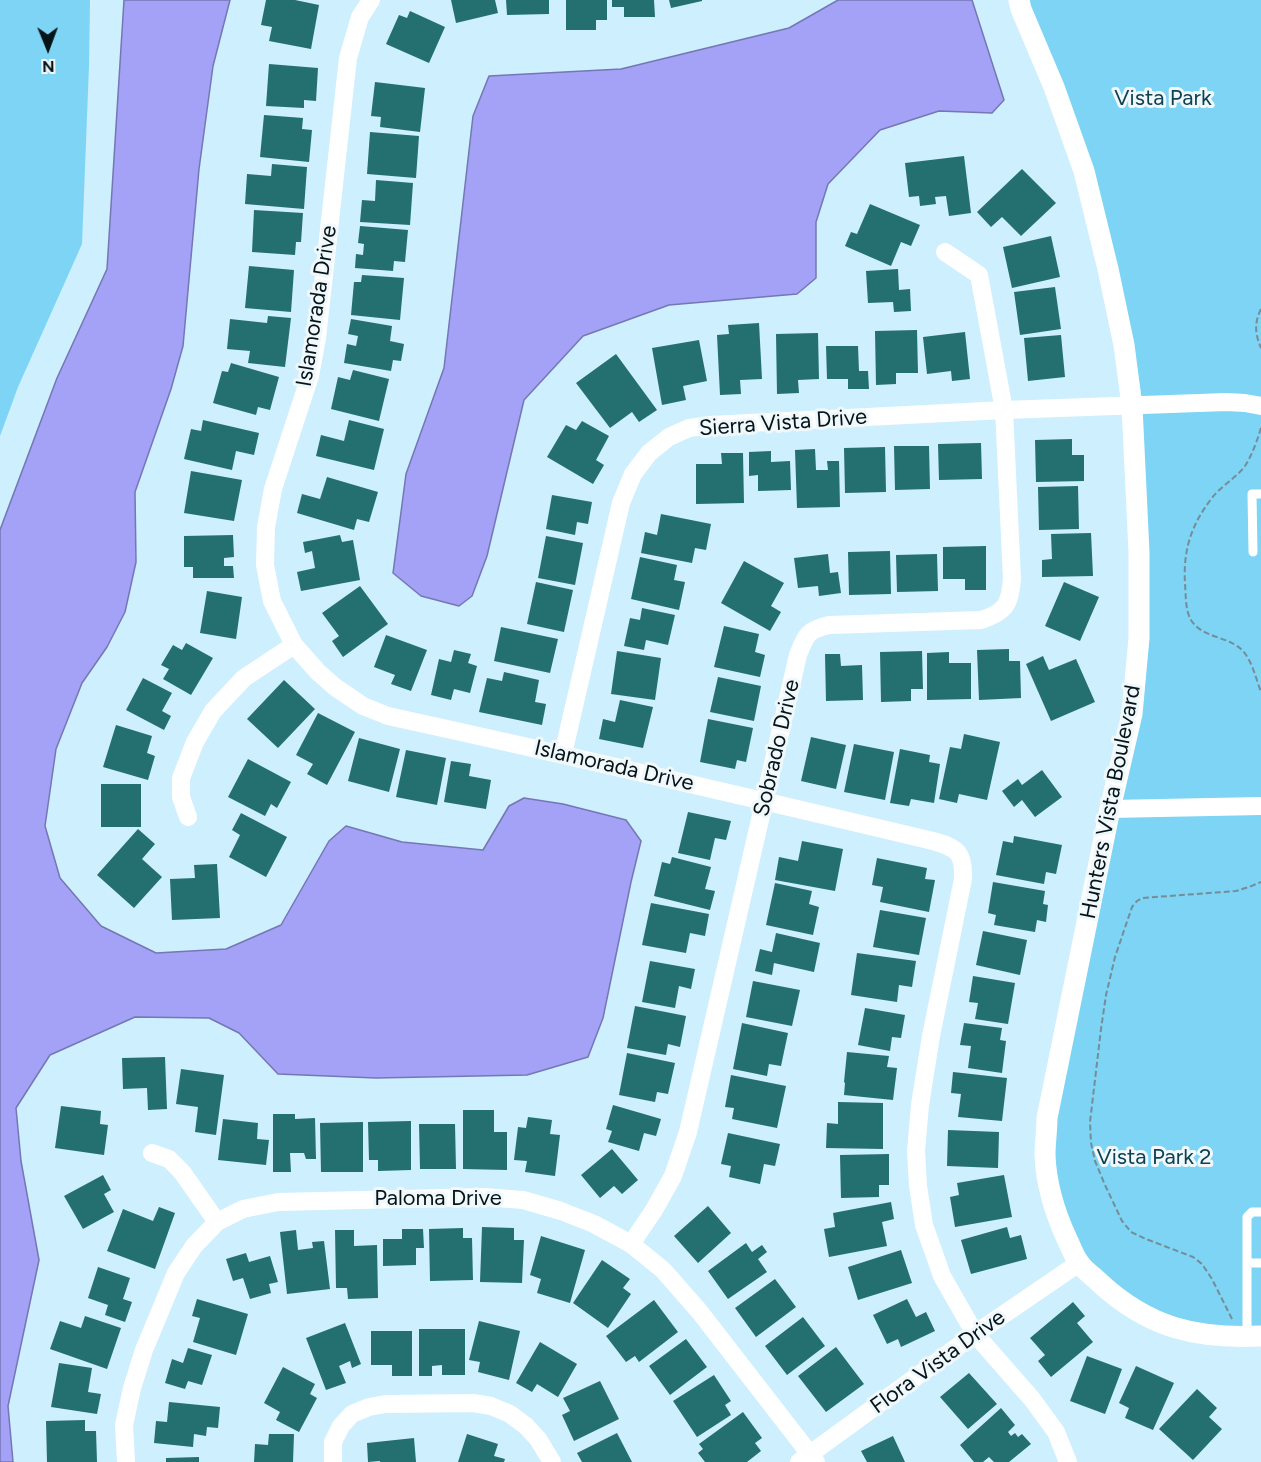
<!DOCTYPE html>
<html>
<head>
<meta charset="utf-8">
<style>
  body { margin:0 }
  #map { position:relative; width:1261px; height:1462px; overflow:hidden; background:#ceeffd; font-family:Figtree,sans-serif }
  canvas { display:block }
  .north { position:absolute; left:18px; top:18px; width:60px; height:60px; -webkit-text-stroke:4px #f0f8fb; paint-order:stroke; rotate:179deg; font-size:16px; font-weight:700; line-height:24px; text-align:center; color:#051419 }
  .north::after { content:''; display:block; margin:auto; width:21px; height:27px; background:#051419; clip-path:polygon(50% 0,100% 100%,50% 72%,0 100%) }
</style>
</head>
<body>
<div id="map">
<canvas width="1261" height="1462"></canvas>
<div class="north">N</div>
</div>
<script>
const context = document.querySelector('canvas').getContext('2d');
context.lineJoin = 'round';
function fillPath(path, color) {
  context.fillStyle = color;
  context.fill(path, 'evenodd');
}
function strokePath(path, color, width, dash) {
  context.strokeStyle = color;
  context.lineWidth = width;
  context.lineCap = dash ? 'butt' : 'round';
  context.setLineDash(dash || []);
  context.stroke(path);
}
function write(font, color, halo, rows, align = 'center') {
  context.font = font + ' Figtree,sans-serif';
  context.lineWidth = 6;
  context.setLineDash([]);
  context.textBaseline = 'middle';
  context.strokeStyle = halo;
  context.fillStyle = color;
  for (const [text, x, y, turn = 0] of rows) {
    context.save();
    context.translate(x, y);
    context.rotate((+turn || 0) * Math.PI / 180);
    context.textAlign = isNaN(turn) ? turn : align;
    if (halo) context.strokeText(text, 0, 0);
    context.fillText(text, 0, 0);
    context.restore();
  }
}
fillPath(new Path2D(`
  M0,0H90L89,66L82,244L18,387L0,436Z
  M1019,0H1261V1336L1187,1331L1079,1263L1045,1153L1132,714L1139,552L1109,269Z`), '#7dd4f4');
const water = new Path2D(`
  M124,0H230L213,66L199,169L183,346L171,389L135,492L136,562L125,612L107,647L82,683L56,749L45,826L60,878L101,926L156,953L226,949L281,925L329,841L346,826L402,842L483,850L509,806L524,798L563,804L626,820L641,841L631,882L603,1018L588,1057L527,1075L376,1078L278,1074L239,1033L209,1018L135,1017L50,1055L16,1108L21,1161L39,1260L8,1406L13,1462H0V530L57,378L107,269Z
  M838,0H972L1004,100L992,113L939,111L880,130L828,184L816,222V278L797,294L669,305L583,336L524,400L487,556L472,596L459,606L421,596L393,573L406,474L444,368L473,116L489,76L621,69L789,28Z`);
fillPath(water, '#a3a2f6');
strokePath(water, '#7477b4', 1.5);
fillPath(new Path2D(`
  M266,0H295L319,5L311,49L269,41L272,27L261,25Z
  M451,0H495L498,13L456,23Z
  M506,0H549V14L507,15Z
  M566,0H607V20H596V30H566Z
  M612,0H654L655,17H624V7H612Z
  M669,0H702V1L671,8Z
  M410,11L445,27L429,63L386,44L399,15L407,18Z
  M269,64L318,68L316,101L304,100V108L266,106Z
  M375,82L425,88L420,132L380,127L381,117L371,116Z
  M264,115L303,118L302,129L312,130L309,162L260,157Z
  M370,132L419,136L416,178L367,174Z
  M964,156L971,213L949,216L946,196L935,197L936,204L920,206L919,196L909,197L905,163Z
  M272,164L307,167L304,209L245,204L247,174L271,176Z
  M1022,169L1056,203L1021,236L1002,217L991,227L977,212Z
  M376,180L413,183L410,225L360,222L362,200L375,201Z
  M870,204L920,225L911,246L901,242L891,266L845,246L851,232L857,234Z
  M254,210L303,213L301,242H296L295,255L252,252Z
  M360,226L408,230L405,262L394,261L393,271L355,268L356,254L363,255L364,244L358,243Z
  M1051,236L1060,277L1012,288L1003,247Z
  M249,266L294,270L291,312L245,308Z
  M898,269L899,290L910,289L911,311L894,312L893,302L868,303L866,271Z
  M362,275L404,278L400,320L351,315L354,282H361Z
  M1055,287L1061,329L1020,335L1014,292Z
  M268,316L291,318L285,367L248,363L250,351L227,349L230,319L267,323Z
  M351,319L392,326L390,341L404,344L401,361L393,360L391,371L344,363L347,344L356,346L358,336L348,334Z
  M759,323L762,379L740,380L741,394L720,395L717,335L729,334L728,325Z
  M917,330L918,373H896V384L876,385L875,331Z
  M965,332L970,379L952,381L951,371L927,374L923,337Z
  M818,333L819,379L798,380L799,393L777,394L776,334Z
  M1061,335L1065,377L1028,381L1024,338Z
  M699,340L707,381L683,386L686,400L662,405L652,348Z
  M826,346H858L859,371H868L869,389H848V379H827Z
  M616,354L657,410L639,422L632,412L610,428L576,383Z
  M231,363L279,377L270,410L258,407L256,415L213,403L222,371L228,372Z
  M353,370L389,379L379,421L331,409L338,377L350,380Z
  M203,420L259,433L254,455L236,451L232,470L184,459L191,429L201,431Z
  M349,420L384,429L374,470L316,456L321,435L344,441Z
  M582,421L609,436L596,460L604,465L593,484L547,457L566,425L576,430Z
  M1072,439V455H1084V481L1036,482L1035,440Z
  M981,443L982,479L939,480L938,444Z
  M894,446H929L930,489L895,490Z
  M885,447L886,492L845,493L844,448Z
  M815,449L816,470H828L827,461H839L840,507L797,508L795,450Z
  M771,451V462L790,461L791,490L758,491V475L749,476V452Z
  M721,453H743L744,503L696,504V464H722Z
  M191,471L242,480L234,521L184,513Z
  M327,477L378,492L369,522L357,519L354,530L297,513L302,494L320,499Z
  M1078,486L1079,529L1039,530L1038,487Z
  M552,495L592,502L588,524L577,522L575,535L546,529Z
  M661,514L711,524L706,550L695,548L692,563L641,553L645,532L657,535Z
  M1091,533L1093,576L1042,577V560L1052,559L1051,534Z
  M233,535L234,557L224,558V566H233L234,578H193V567H184V536Z
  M340,535L342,542L353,540L360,580L301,591L297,572L315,568L312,551L305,553L303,542Z
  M546,536L583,543L575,585L538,578Z
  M986,546V590H965V579H943V547Z
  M890,551L891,594L849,595L848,552Z
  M828,554L830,573L838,572L841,593L819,596L818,586L798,588L794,558Z
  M937,554L938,591L897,592L896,555Z
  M640,557L677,565L674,580L685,582L679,610L631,599Z
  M744,561L784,583L771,606L781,612L770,631L721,603Z
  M536,582L573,590L564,632L527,624Z
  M1064,582L1099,597L1080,641L1045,626Z
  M360,586L388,624L343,657L332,641L339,636L322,613Z
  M207,591L242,597L236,639L200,633Z
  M642,608L675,615L668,645L646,640L644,650L624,646L630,618L640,620Z
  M724,626L759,634L755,652L765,655L760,677L714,667Z
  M501,627L558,639L550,673L494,661Z
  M386,635L427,650L411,691L391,684L395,675L374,667Z
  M186,643L213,658L191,695L163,679L169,669L161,665L173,645L182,650Z
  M1009,649V661H1020L1021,698L979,700L977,650Z
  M454,650L471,654L468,663L477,666L470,693L454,689L451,700L431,695L439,659L451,662Z
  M617,651L661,658L655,700L611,694Z
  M922,651L923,689H911V701L881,702L880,652Z
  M949,652V663H971V699L927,700V653Z
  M825,654H840L841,666L862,665L863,700L826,701Z
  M1043,656L1049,670L1076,659L1095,702L1051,721L1026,664Z
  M504,672L539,680L535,702L546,704L542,725L479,712L487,678L502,681Z
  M718,677L761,686L754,721L710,712Z
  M143,678L172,693L162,711L171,716L164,730L126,710Z
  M284,680L315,709L278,748L247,719Z
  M620,700L653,707L643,748L599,739L603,719L615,722Z
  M318,713L355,732L327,785L307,774L313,764L296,755Z
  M708,719L753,728L746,762L737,760L735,769L700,762Z
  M116,725L152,736L147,753L155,756L148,780L103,767Z
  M964,734L1000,742L987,800L959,794L957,803L939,799L950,747L961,749Z
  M811,737L846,745L836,789L801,781Z
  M359,738L400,749L389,792L348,781Z
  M854,744L894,752L885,800L844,792Z
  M900,749L930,755L929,762L940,764L934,803L911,799L909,806L890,803Z
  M406,750L446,758L437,805L396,797Z
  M248,759L291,782L277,808L271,804L265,816L228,797Z
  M451,761L471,764L469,776L491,780L486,809L444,802Z
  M1042,770L1062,797L1035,817L1022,800L1014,807L1002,791L1018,779L1022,785Z
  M101,784H141V827H101Z
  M688,812L731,821L726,840L715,838L710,860L678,853Z
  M241,813L287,837L266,877L229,857L240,835L232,830Z
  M138,829L155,844L142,859L162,877L134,908L97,875Z
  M1014,836L1062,845L1056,874L1046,872L1044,884L996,875L1003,841L1013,843Z
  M802,841L843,849L835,891L775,880L779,857L798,861Z
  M672,857L711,867L705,889L715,891L710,910L654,896L662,862L670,864Z
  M877,858L927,868L925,879L935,880L929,912L880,902L883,887L872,885Z
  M217,864L220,918L172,920L170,879L195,878L194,865Z
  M993,882L1045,891L1043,904L1048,905L1046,922L1037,920L1035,932L994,925L996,915L988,913Z
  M775,883L812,891L809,904L819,907L813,935L766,925Z
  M651,903L709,914L705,936L690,933L686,953L642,945Z
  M880,910L926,918L919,955L873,947Z
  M983,931L1027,940L1020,975L976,965Z
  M776,933L820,943L814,972L774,963L772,975L755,971L760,949L772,952Z
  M857,953L916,961L912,987L899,985L897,1002L851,995Z
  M650,961L695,969L691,989L679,986L675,1008L642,1002Z
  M973,976L1015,983L1008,1024L975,1019L978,1003L969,1002Z
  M753,981L800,990L792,1026L746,1017Z
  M635,1006L686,1016L680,1047L668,1044L666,1055L627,1048Z
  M865,1008L905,1015L901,1038L892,1037L890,1051L858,1045Z
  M742,1023L788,1033L781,1066L769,1064L767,1076L733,1069Z
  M964,1023L1002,1028L1000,1040L1006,1041L1002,1073L968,1068L971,1046L960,1045Z
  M847,1052L889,1056L887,1067L897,1068L893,1100L844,1095L845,1083L844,1082Z
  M627,1053L675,1063L668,1094L657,1092L655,1102L619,1095Z
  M165,1057L167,1109L148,1110L147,1088L123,1089L122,1058Z
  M181,1069L224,1075L216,1135L195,1132L198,1107L176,1104Z
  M953,1072L1007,1078L1002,1121L958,1117L961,1094L951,1093Z
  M731,1075L786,1086L777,1128L732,1119L734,1108L725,1107Z
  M838,1102L883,1103V1149L826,1148L827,1123L838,1124Z
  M613,1105L661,1119L656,1136L644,1133L639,1151L608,1142L612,1131L606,1129Z
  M61,1106L101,1111L100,1124L108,1125L104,1155L55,1148Z
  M463,1110H494V1132H507V1170L463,1169Z
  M273,1114H295V1119L315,1118L316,1159H306L304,1153H290L291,1172H273Z
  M528,1117L552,1120L550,1134L560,1135L555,1176L525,1172L527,1161L514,1160L518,1127L526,1128Z
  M223,1119L258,1123L257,1139L269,1140L266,1165L218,1160Z
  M411,1121V1170L378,1171V1160H369L368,1122Z
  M363,1122V1172H321L320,1123Z
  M419,1124H455L456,1169H420Z
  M948,1130L999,1132L998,1168L947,1166Z
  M728,1133L780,1144L775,1166L764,1164L760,1184L729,1177L731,1166L721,1164Z
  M612,1149L638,1180L622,1194L614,1186L600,1198L581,1175Z
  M889,1154V1185H879V1197L841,1198L840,1155Z
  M103,1175L111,1190L104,1194L114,1212L83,1229L64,1196Z
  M1004,1175L1012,1217L955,1227L950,1197L959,1195L957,1183Z
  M891,1202L894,1219L882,1222L887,1246L829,1257L824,1229L835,1227L833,1213Z
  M708,1206L731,1233L698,1263L674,1236Z
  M159,1207L175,1213L155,1269L107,1251L123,1209L153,1221Z
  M482,1227L514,1228V1240H524L522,1283L480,1282Z
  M1007,1227L1010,1238L1021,1235L1027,1259L971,1274L961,1240Z
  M463,1228V1238H472L473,1280L430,1281L429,1229Z
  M402,1229H423L424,1248H416V1265L383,1266V1239H402Z
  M296,1230L298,1250L313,1248L312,1242L324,1241L330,1289L287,1294L280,1232Z
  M335,1230H354V1246L377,1245L378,1298L348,1299L347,1288H336Z
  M541,1236L585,1250L570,1303L537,1293L541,1279L530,1275Z
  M746,1243L752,1252L762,1245L767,1252L758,1259L767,1272L728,1299L708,1271Z
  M901,1250L912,1283L858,1300L848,1267Z
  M246,1253L249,1262L270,1256L278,1282L269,1284L271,1293L250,1299L243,1278L233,1281L226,1259Z
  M602,1260L630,1279L623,1288L631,1294L608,1328L573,1303Z
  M98,1267L130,1278L123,1299L132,1302L125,1322L105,1315L108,1305L88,1298Z
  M775,1279L796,1307L756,1337L735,1308Z
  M197,1299L248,1314L236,1355L193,1342L200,1318L192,1316Z
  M907,1299L916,1317L926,1312L935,1331L901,1347L898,1339L887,1344L873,1315Z
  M654,1300L678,1332L639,1362L635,1356L626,1362L606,1336Z
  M1073,1302L1085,1316L1077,1323L1093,1342L1051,1377L1038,1361L1045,1355L1030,1338Z
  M85,1316L121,1328L107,1369L50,1349L60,1321L81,1328Z
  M803,1317L825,1346L787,1375L765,1346Z
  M479,1321L520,1331L509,1380L478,1372L480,1362L469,1360Z
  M345,1323L361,1364L352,1368L350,1361L339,1366L346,1383L326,1390L306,1338Z
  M419,1329H465V1375H442V1365L432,1366V1376H419Z
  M371,1331H412V1376H392V1365H371Z
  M686,1339L707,1367L670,1395L649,1366Z
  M540,1342L577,1364L558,1397L537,1384L532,1392L516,1383Z
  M836,1347L864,1384L826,1412L798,1376Z
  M188,1348L212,1355L202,1385L188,1381L185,1389L165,1383L172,1359L183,1363Z
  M1087,1356L1122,1369L1105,1414L1070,1401Z
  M59,1363L92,1368L88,1392L101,1394L97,1414L51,1407Z
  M1136,1366L1174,1383L1153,1430L1125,1418L1129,1408L1119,1403Z
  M283,1367L315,1384L310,1394L317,1398L299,1432L276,1420L280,1412L264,1403Z
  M969,1373L997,1404L968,1429L940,1397Z
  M714,1375L731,1401L725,1405L731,1415L697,1437L673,1401Z
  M600,1381L619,1419L574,1441L562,1415L570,1411L563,1398Z
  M1197,1389L1217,1408L1209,1417L1222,1429L1193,1460L1159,1429Z
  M169,1402L220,1407L218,1428L207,1427L206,1436L194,1434L193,1447L154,1443L156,1421L167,1422Z
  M1001,1408L1015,1425L1008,1432L1011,1436L1015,1433L1018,1437L1022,1434L1031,1444L1009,1462H994L989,1457L983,1462H974L960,1445Z
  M743,1412L762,1438L755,1443L761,1451L747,1462H705L698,1453L703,1449L699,1444Z
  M85,1420V1431H96L97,1462H47L46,1421Z
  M617,1433L632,1462H582L577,1453Z
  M269,1434H294L293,1462H254L255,1444L268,1445Z
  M467,1434L498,1444L494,1456L505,1459L504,1462H458Z
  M893,1436L905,1462H867L861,1451Z
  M414,1438L416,1462H380V1461L368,1462L367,1443Z
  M199,1457V1462H166V1458Z`), '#246f6f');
strokePath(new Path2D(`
  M1261,309C1254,323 1255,334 1261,348
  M1261,428C1257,441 1252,455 1245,466C1236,478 1221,486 1212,498C1191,525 1183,550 1185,584C1186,595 1185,610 1191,620C1202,638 1228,636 1242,650C1252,660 1256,679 1261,692
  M1232,1319L1212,1279L1202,1264L1193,1257L1146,1239L1131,1232L1122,1221L1105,1185L1095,1161L1091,1143L1090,1122L1101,1029L1106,995L1115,957L1132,907L1137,901L1142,898L1236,891L1249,887L1261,882`), '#748d97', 2, [6, 3]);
strokePath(new Path2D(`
  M1253,552L1252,494H1261
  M1247,1263H1261
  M1247,1337V1217L1252,1212H1261`), '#fff', 9);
strokePath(new Path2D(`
  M371,0L360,17L348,58L317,338L310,376L273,489L266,527L265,565L272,601L294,645L318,672L335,687L363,706L388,716C571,756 752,798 933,841C958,848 964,853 963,879L931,1036L920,1105L916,1151L918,1186L924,1225L942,1276L975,1334L1032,1399L1056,1432L1068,1462
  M563,754L621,503L633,474L649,453L669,437L689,428L711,425L1004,410L1226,402L1245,403L1261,406
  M1110,809L1261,806
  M188,817L181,797V778L195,742L213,711L244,678L294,645
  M152,1153L169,1159L182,1172L217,1222
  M631,1244L654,1210L673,1176L688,1132L798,655C806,635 807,630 829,625L981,620C1006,612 1010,604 1012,579L1004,410L979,275L945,252
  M126,1462L124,1425L132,1388L144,1350L176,1273L194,1246L217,1222L243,1209L278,1202L484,1197L523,1200L561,1211L594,1224L631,1244L663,1270L699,1311L816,1462
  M333,1462V1442L341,1426L352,1414L369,1407L386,1404L473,1403L491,1406L510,1414L526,1426L538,1439L552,1462
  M799,1462L975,1334L1079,1263`), '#fff', 18);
strokePath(new Path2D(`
  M1019,0L1021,9L1054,87L1084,171L1108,269L1124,345L1132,406L1139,552V638L1132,714L1110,809L1047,1118C1047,1130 1045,1143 1045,1155C1046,1184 1055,1213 1067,1239C1071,1247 1074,1257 1080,1264C1085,1271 1094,1277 1100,1283C1149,1328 1196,1339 1261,1336`), '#fff', 21);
write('22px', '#0e4253', '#f0f8fb', [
  ["Vista Park",1163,99],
  ["Vista Park 2",1154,1158]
]);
write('22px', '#051419', '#f0f8fb', [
  ["Islamorada Drive",317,306,-81],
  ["Sierra Vista Drive",783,423,-4],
  ["Sobrado Drive",777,748,-77],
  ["Islamorada Drive",614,766,13],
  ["Hunters Vista Boulevard",1111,802,-79],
  ["Paloma Drive",438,1199],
  ["Flora Vista Drive",938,1362,-36]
]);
</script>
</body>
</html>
